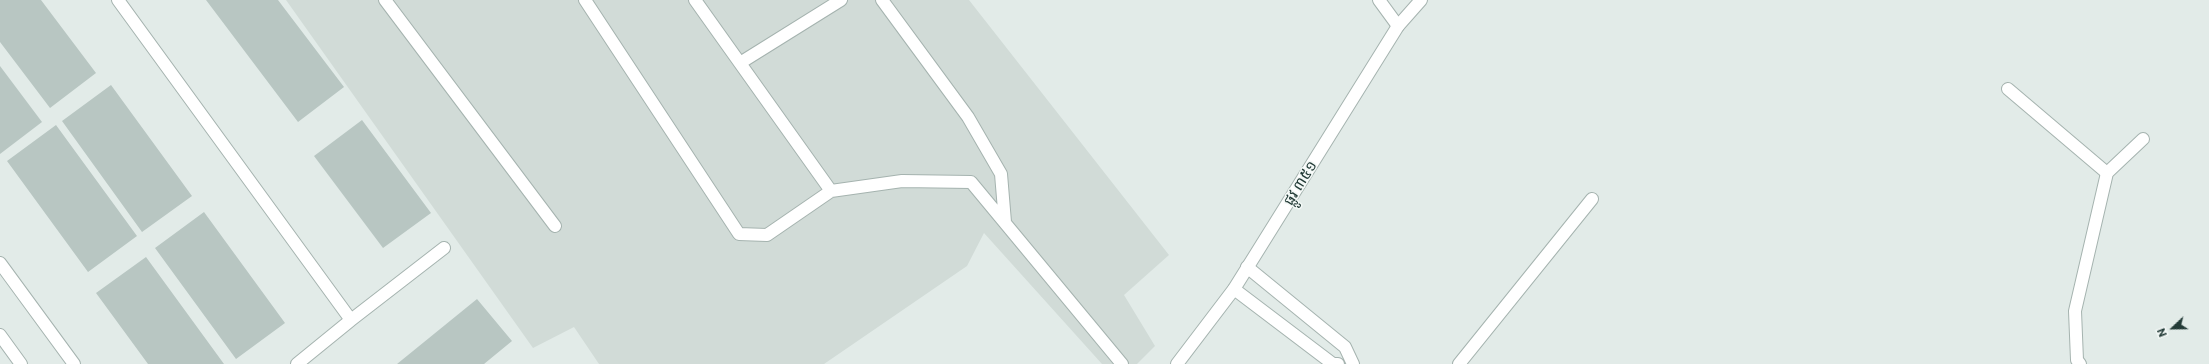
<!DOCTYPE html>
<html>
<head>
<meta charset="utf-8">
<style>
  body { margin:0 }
  #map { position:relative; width:2209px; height:364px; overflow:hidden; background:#e2ebe8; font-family:Commissioner,sans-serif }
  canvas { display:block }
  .north { position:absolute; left:2153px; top:308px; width:40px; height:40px; -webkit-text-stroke:3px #f3f8f6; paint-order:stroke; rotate:248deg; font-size:11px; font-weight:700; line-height:16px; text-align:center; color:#233b37 }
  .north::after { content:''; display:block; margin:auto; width:14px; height:18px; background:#233b37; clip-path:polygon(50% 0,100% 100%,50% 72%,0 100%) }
</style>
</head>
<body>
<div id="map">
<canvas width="2209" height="364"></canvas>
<div class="north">N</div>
</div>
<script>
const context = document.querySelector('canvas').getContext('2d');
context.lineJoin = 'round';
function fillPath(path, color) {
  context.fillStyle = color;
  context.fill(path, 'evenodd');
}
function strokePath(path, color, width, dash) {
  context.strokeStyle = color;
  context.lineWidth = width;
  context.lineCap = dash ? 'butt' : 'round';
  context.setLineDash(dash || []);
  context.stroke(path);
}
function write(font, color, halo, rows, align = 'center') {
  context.font = font + ' Commissioner,"Noto Sans Khmer",sans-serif';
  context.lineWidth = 3;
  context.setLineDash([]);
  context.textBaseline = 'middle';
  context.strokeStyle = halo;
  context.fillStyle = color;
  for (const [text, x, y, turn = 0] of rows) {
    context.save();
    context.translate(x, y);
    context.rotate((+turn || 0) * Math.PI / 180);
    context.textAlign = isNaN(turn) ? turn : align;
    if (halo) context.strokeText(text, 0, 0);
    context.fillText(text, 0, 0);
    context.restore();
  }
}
fillPath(new Path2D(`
  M286,0H969L1169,255L1124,295L1155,346L1137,364H1102L984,233L967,266L824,364H599L574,327L533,348Z`), '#d1dbd7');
fillPath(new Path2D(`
  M0,0H41L96,73L50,108L0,42Z
  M206,0H278L344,87L298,122Z
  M0,66L42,122L0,154Z
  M111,85L192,196L142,232L62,121Z
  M362,120L431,213L383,248L314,156Z
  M56,125L137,236L88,272L7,161Z
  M204,212L285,323L236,359L155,248Z
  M146,257L224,364H148L96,293Z
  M477,299L512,341L484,364H397Z`), '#b8c6c2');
const service = new Path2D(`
  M385,0L555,226
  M585,0L739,234L767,235L831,191L902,181L971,182L1122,364
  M695,0L831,191
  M882,0L968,117L1001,174L1005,222
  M740,63L841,0
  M2008,89L2107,173`);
const minor = new Path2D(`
  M118,0L351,320
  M1379,0L1398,26
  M0,263L74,364
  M1247,267L1345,347L1353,364
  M1234,289L1333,364H1338
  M0,335L21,364
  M297,364L351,320L444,248
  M1459,364L1592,199
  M2080,364L2077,360L2075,311L2107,173L2143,139`);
const tertiary = new Path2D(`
  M1177,364L1234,289L1398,26L1421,0`);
strokePath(service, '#a5b3af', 14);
strokePath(minor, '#a5b3af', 14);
strokePath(tertiary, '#a5b3af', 14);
strokePath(service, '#fff', 12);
strokePath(minor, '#fff', 12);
strokePath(tertiary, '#fff', 12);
write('15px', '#233b37', '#f3f8f6', [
  ["ផ្លូវ ៣៥១",1300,183,-58]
]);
</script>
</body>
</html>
